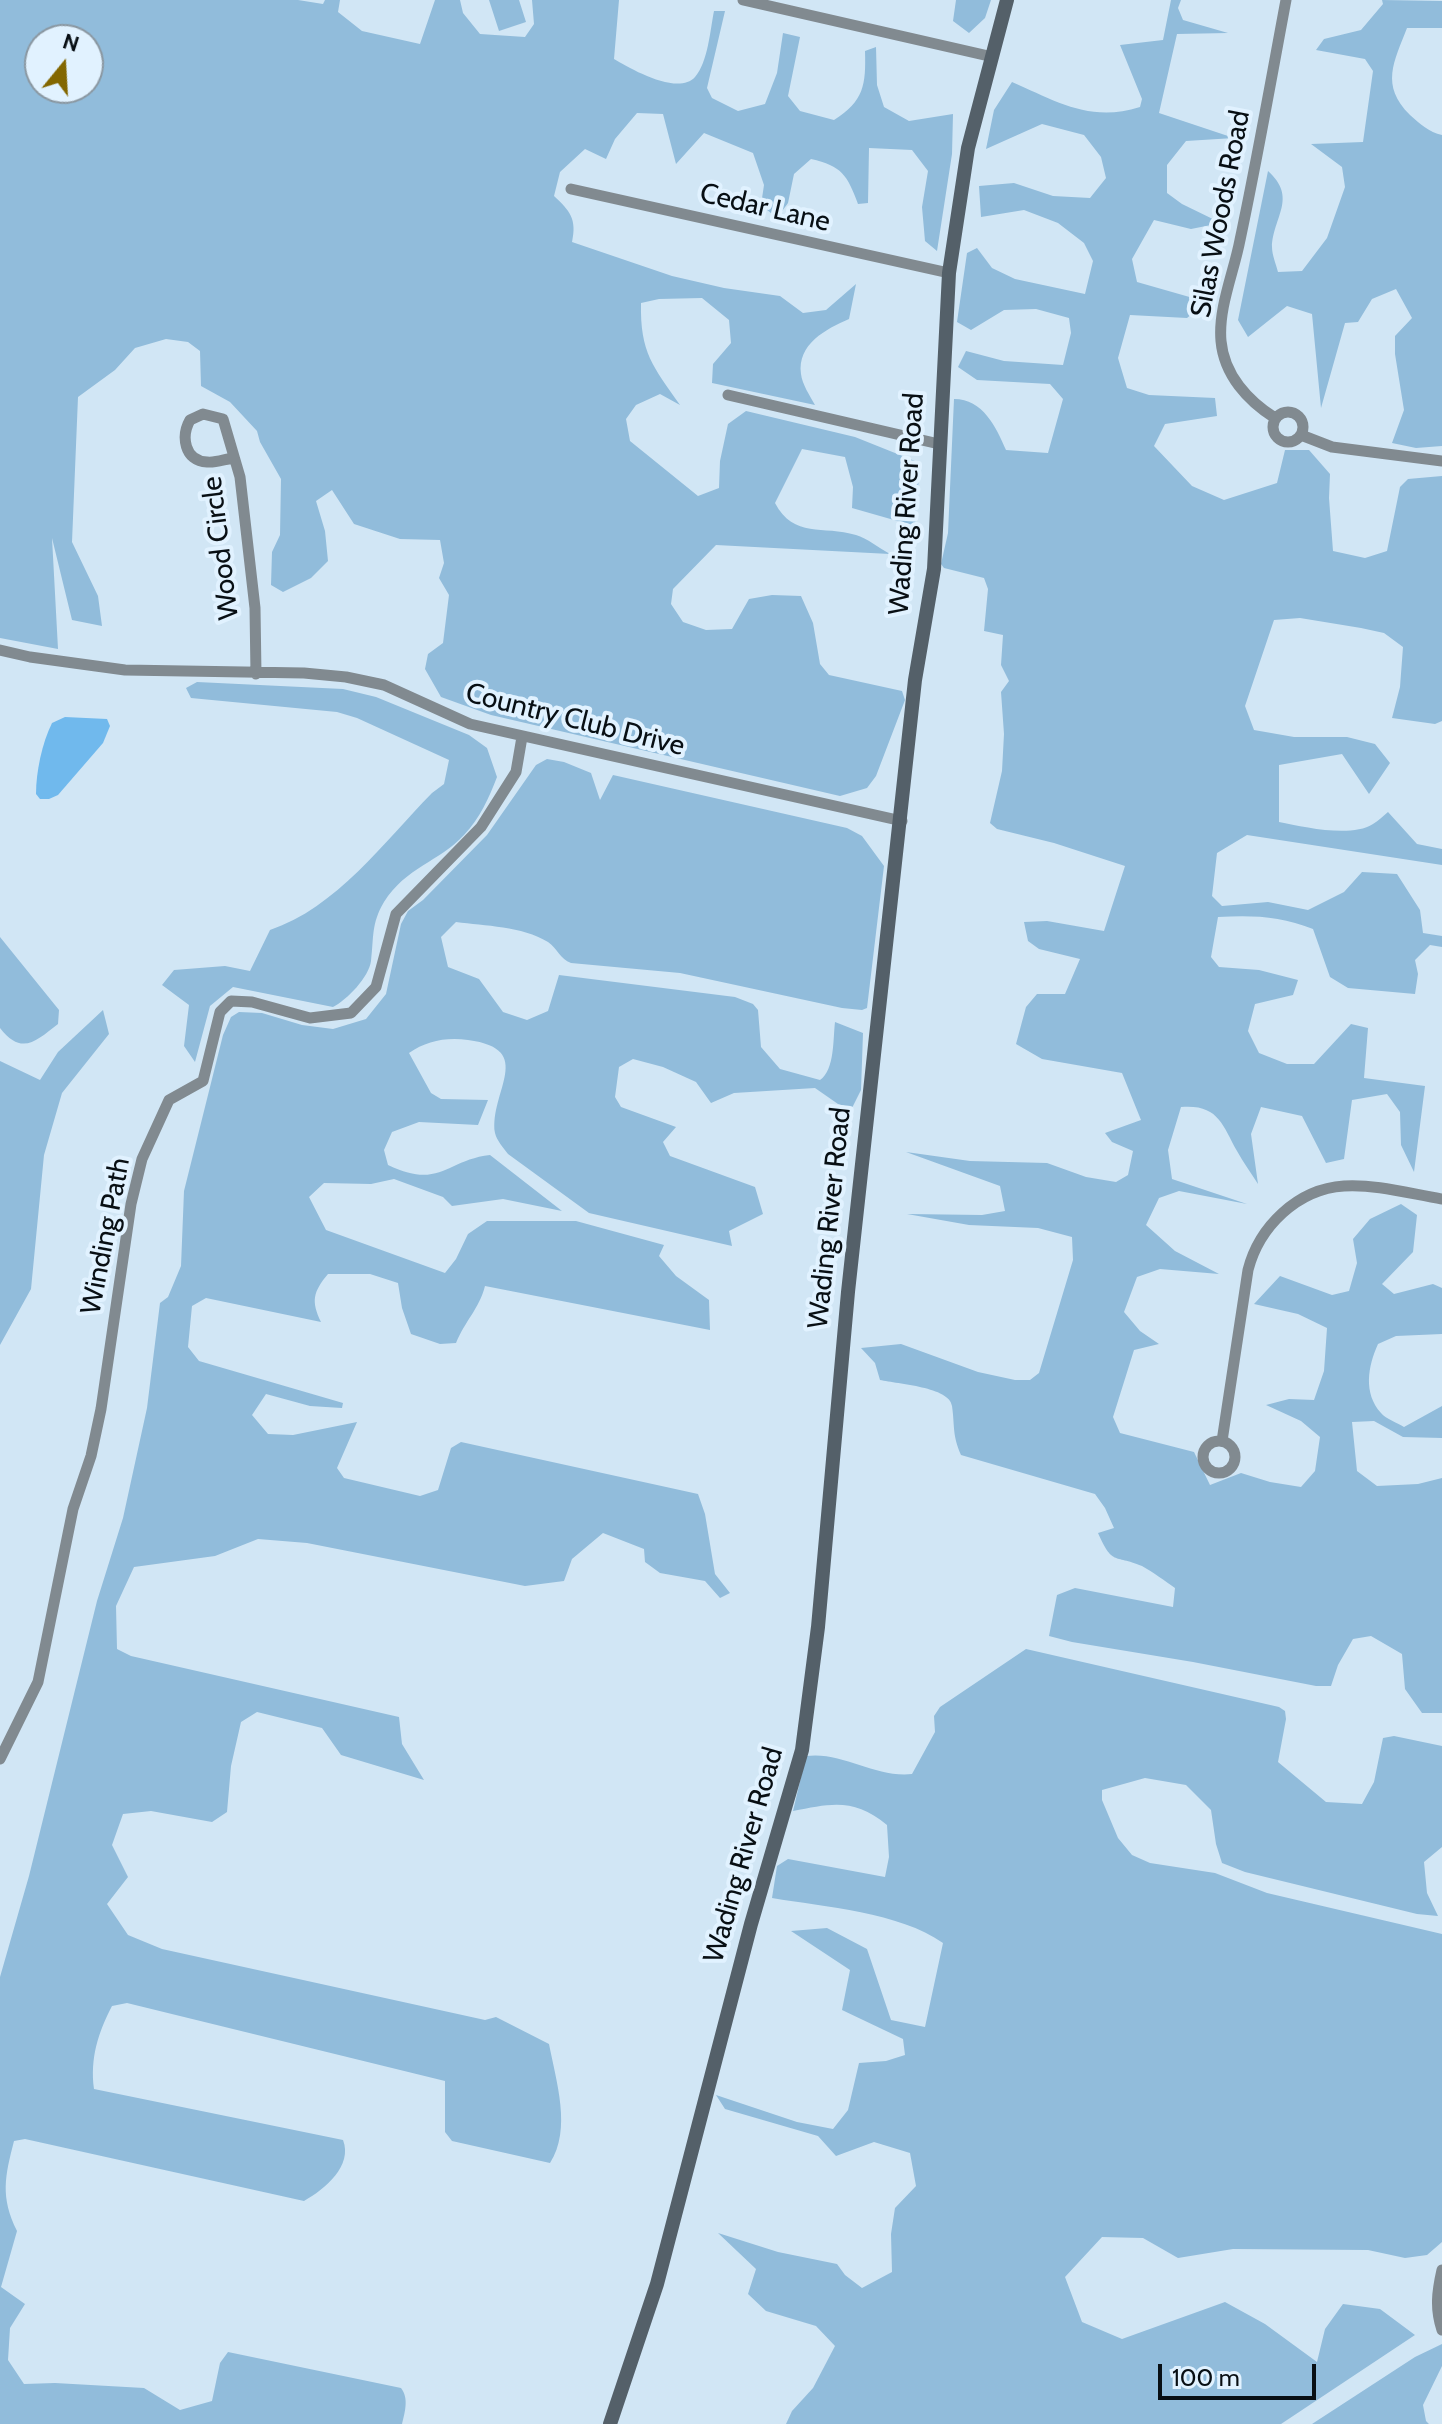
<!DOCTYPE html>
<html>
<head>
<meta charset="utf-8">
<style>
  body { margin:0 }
  #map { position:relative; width:1442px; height:2424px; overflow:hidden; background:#d1e6f5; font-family:Cabin,sans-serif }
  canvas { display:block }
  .north { position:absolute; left:24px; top:24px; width:80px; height:80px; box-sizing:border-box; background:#e1f2ff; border:2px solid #8a97a1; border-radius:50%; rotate:18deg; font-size:22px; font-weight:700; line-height:32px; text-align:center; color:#080f14 }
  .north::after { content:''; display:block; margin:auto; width:28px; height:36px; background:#836700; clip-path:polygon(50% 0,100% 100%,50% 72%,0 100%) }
  .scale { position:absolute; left:1158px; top:2364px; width:158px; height:36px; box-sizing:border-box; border:4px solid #080f14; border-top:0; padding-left:10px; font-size:24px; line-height:28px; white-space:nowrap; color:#080f14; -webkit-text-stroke:6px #e1f2ff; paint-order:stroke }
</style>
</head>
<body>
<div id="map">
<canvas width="1442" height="2424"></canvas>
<div class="north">N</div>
<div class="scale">100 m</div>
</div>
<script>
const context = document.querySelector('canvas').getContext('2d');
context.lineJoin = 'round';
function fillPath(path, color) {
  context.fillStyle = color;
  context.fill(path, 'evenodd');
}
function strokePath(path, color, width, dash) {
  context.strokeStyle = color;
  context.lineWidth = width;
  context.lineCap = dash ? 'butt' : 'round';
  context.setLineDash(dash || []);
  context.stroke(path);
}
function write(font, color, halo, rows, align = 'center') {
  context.font = font + ' Cabin,sans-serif';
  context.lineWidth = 8;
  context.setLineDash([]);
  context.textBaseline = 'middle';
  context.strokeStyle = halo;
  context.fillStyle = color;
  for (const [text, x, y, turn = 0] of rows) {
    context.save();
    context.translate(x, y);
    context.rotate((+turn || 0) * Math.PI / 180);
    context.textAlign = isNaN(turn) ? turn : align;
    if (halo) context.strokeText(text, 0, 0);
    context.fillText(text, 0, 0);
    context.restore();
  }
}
fillPath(new Path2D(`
  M0,0H298L323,4L325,0H340L338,12L362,31L420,44L435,0H460L463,13L480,34L525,37L534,24L532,0H619L614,59C631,69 678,96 695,77C708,62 710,31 714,11H725L707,88L712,98L738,111L765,104L777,73L783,33L800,37L788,96L800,111L834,120C864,101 866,85 865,51L876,47L877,85L884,107L909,121L953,114L952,154L937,251L925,241L922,207L928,171L912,150L869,148L868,203L858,204C847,175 842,166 811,159L794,174L788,203L777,218L761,205L764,185L753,153L704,133L676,164L663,114L637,113L615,139L606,159L585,149L560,172L554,196C570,211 577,219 572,242L672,276L724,288L780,296L803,313L826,310L856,284L849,319C826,329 797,344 801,374C802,384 810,396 815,405L712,383L713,364L731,343L729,320L702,298L659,299L641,303C640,353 653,366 680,405L660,394L636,405L626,419L630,441L698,496L719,488L720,461L728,424L746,411L855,437L920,463L915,526L852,508L853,487L845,457L802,449L775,503C794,539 823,525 856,535C867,538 879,548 890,554L716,545L673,589L671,604L683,622L706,630L732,629L749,599L772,595L801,596L813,623L820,664L829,675L902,691L905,700L876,776L867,788L840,796L491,715L441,697L425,669L428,654L443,643L449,595L439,578L444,563L440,540L400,539L354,524L332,490L316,501L325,531L328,561L311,578L283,592L271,585L272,552L280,535L281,479L260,442L257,431L230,402L201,386L200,351L188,342L166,339L135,348L115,370L78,397L72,542L98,596L102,626L72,620L52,538L58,649L0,638ZM88,40V88H40V40Z
  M489,0H519L526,22L499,31Z
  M956,0H991L985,18L969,33L953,21Z
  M1171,0H1181L1178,8L1183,20L1228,33L1177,34L1159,113L1234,138L1186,141L1167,165V193L1182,204L1221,223L1191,229L1154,220L1132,259L1137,282L1207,302L1187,318L1130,315L1118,358L1127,388L1149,395L1215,398L1217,416L1165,424L1154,446L1192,486L1224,500L1277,483L1285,450H1309L1330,474L1329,498L1333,551L1365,558L1387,551L1400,487L1408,479L1442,476V721L1435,724L1392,718L1400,687L1403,647L1384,633L1361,628L1300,618L1274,620L1245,706L1254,730L1294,737H1347L1375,744L1390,763L1369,794L1342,754L1279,765V822C1304,827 1351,838 1373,824C1378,821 1383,816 1388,812L1417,844L1442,849V865L1247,835L1217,853L1212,896L1222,906L1268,902L1308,910L1344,892L1362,872L1397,874L1420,910L1423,933L1442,936V947L1430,945L1415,960L1418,974L1415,994L1348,988L1330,977L1313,929C1281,916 1252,915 1218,917L1211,957L1219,967L1259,970L1298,980L1293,995L1255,1004L1248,1031L1259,1053L1287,1064H1314L1351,1024L1368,1028L1364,1078L1425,1086L1414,1172L1401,1145L1400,1112L1387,1094L1352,1100L1344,1159L1326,1163L1302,1116L1261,1107L1251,1134L1258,1184C1251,1173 1243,1162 1237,1151C1222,1124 1218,1104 1181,1107L1168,1150L1172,1179L1247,1204L1179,1191L1159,1198L1146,1225L1175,1251L1219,1274L1160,1269L1137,1277L1124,1312L1140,1331L1159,1344L1134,1350L1113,1417L1120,1433L1194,1452L1210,1485L1241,1473L1270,1482L1301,1487L1315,1471L1320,1437L1301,1421L1266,1405L1289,1399L1314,1400L1324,1371L1327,1328L1298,1314L1254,1304L1280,1276L1332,1295L1349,1291L1357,1263L1353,1239L1370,1219L1401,1204L1417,1215L1413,1252L1382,1284L1394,1294L1433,1284L1442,1288V1334L1396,1336L1378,1344C1368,1366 1363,1393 1381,1413C1386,1419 1398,1423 1404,1427L1442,1406V1438L1403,1437L1374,1421L1352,1422L1357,1471L1377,1486L1418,1484L1442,1478V1713H1422L1405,1689L1402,1654L1371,1636L1353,1639L1338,1665L1331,1686H1316L1193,1662L1072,1642L1049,1636L1057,1595L1075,1588L1173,1607L1175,1588C1165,1581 1153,1572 1142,1566C1113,1554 1113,1566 1098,1533L1114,1528L1105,1508L1095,1494L961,1455C952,1434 955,1427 952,1406C950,1387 898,1384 880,1380L875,1363L861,1348L901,1344L978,1372L1015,1380H1030L1039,1373L1073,1260L1072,1237L1038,1228L969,1225L907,1214L982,1215L1005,1211L1000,1186L906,1152L970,1161L1047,1163L1086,1177L1116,1182L1128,1175L1133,1151L1112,1142L1105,1133L1141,1120L1122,1073L1042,1059L1016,1044L1026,1007L1037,994H1065L1080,959L1039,949L1028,941L1024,922L1047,921L1104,931L1125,866L1054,843L997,829L990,823L1002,771L1004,734L1001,692L1009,681L1001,665L1003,635L984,631L988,589L984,578L944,568L941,564L948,533L954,399C983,399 996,427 1006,450L1048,453L1063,399L1050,384L977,380L958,367L966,351L1004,361L1063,365L1071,333L1069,318L1036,309L1004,310L971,330L957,322L967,253L977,248L992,268L1015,279L1085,294L1093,261L1084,243L1058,223L1024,210L981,217L979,186L1014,183L1053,196L1090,198L1106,178L1101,157L1084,135L1042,124L986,149L994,110L1012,82C1056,101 1090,123 1140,107L1142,99L1120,45L1163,40Z
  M1382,0L1442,1V28H1407C1394,62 1380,85 1410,115C1420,124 1429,132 1442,135V446L1416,448L1392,443L1404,410L1395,354V336L1412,318L1396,289L1372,299L1358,322L1345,323L1321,408L1312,314L1287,306L1248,337L1238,320L1268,171C1298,198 1273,217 1272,247C1272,255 1276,264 1278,272L1302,271L1327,238L1345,187L1342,167L1311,144L1363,142L1373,71L1365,59L1316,50L1324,39L1361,30L1383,4Z
  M197,682L343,689L376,697L469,735L487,748L497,777C489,798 480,818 464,835C439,862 406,867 384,902C371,924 374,937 371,961C369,977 347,1000 333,1007L233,987L210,1006L195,1062L184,1046L189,1005L162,985L174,970L225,966L250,971L270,930C336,908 384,842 432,793L444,784L449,760L357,718L337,712L191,698L186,688Z
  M547,759L564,762L591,773L600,800L613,775L847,828L862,836L884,866L867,1008L862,1010L842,1008L680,973L571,963C560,959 558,949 548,942C522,926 485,926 456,922L441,937L448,967L479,979L503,1012L527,1020L548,1011L559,975L735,997L753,1004L758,1010L761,1047L780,1069L820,1080C835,1070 833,1038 835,1022L863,1033L861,1090L852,1108L838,1104L815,1088L734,1093L711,1103L696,1082L663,1067L633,1059L619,1067L615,1097L621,1107L676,1127L663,1142L670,1156L755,1187L763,1214L729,1231L732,1246L589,1213L508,1154C503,1147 497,1141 495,1133C489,1092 537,1049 468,1040C446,1037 426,1041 409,1053L431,1093L441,1099L488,1100L478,1125L419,1122L392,1132L384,1150L388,1165C440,1190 446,1160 490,1155L562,1211L503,1199L452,1206L443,1197L394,1179L371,1184L324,1183L309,1197L326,1230L445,1273L456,1259L468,1234L487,1221H576L664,1245L659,1256L676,1276L709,1300L710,1330L485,1286C479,1309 465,1321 456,1343L440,1344L411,1334L402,1308L398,1283L370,1274H328C313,1292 311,1301 321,1322L206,1298L192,1306L188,1347L199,1361L343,1403L342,1408L310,1406L266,1394L252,1415L268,1434L293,1435L357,1422L337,1468L344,1478L420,1496L438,1490L451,1448L461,1442L698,1494L705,1514L715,1574L730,1593L720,1598L705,1581L660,1573L645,1562L644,1549L603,1533L572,1559L564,1581L525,1586L307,1543L258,1539L215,1556L134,1567L116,1606L117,1649L131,1656L399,1717L402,1744L424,1780L341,1755L322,1728L257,1712L241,1722L231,1766L227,1812L212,1822L151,1811L123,1814L112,1845L128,1877L107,1904L128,1935L162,1949L485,2020L496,2017L549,2044C556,2081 572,2129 550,2163L452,2141L445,2132V2081L127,2003L112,2006C98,2033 90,2058 94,2089L343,2140C353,2166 325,2189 304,2201L25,2139L14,2141C5,2176 0,2197 17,2231L1,2287L25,2304L10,2328L8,2360L24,2384L55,2383L144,2388L180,2410L212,2401L220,2363L228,2352L401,2388C409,2398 405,2412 402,2424H0V1977L29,1876L97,1601L123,1518L147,1408L160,1303L168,1297L181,1266L184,1191L223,1035L231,1017L239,1012L262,1013L302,1025L333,1029L366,1019L386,994L401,924L408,911L423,900L487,835L536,765Z
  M0,937L59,1010L58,1024C36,1041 22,1056 0,1028Z
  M103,1010L109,1034L62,1093L44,1155L31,1289L0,1345V1061L40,1080L58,1052Z
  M1026,1649L1279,1707L1285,1711L1286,1719L1278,1762L1326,1802L1362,1804L1374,1782L1383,1738L1394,1736L1442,1746V1847L1424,1862L1427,1893L1438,1916L1417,1914L1245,1872L1222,1863L1216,1844L1211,1810L1186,1785L1145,1778L1102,1790V1800L1118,1838L1132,1855L1150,1863L1215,1873L1267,1893L1442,1934V2242L1427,2255L1405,2258L1368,2250L1233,2249L1178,2258L1143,2238L1102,2237L1065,2277L1082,2322L1122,2339L1225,2302L1265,2324L1317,2362L1325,2329L1343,2304L1380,2309L1415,2335L1281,2424H786L792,2411L813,2388L835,2346L816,2326L766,2311L748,2294L756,2269L718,2233L778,2252L837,2264L845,2275L862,2288L892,2272L891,2234L895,2208L916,2186L910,2153L874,2142L836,2156L818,2136L725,2109L716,2095L797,2122L833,2129L848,2110L859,2063L886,2061L905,2055L903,2039L842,2010L850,1970L791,1931L827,1928L867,1949L891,2020L925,2027L943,1943C899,1912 825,1907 772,1898L777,1866L788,1859L885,1877L889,1857L887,1825C855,1798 832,1803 793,1811L806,1756C842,1751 875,1778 912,1774L935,1732L934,1716L940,1707Z
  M1442,2344V2366L1423,2405L1426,2421L1429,2424H1312L1415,2357Z`), '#91bcdb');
fillPath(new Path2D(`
  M65,717L107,719L110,726L103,743L58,795L49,799H40L36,794C36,772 42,743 52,723Z`), '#70b9ed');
strokePath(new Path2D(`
  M743,0L993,57
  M571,189L949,273
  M728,395L939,444
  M1273 427a15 15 0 1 1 30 0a15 15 0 1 1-30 0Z
  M1275,418C1248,401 1224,375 1221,341C1218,308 1234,272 1240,240C1257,160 1271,80 1286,0
  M1301,435L1332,447L1442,461
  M234,458C225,459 216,463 207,462C184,461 181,436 190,420L203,414L223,419L240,477L255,608L256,674
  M0,650L30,657L125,670L304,673L346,677L384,685L470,724L902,821
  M1222,1441L1248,1270C1259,1227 1297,1189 1344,1186C1376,1184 1411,1194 1442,1199
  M1203 1457a16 16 0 1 1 32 0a16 16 0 1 1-32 0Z
  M0,1759L38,1682L73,1509L91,1456L101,1409L131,1204L142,1159L169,1100L203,1081L220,1012L231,1001L252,1002L310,1018L351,1013L376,987L396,914L481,827L516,772L522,737
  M1442,2270C1437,2292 1435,2309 1442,2330`), '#818a90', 11);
strokePath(new Path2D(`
  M610,2424L657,2284L751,1924L802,1750L818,1627L848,1292L915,680L934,569L949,273L968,148L1007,0`), '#546069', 14);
write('28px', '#080f14', '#e1f2ff', [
  ["Cedar Lane",765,208,13],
  ["Silas Woods Road",1221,214,-79],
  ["Wading River Road",907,504,-86],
  ["Wood Circle",221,548,-97],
  ["Country Club Drive",575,720,14],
  ["Wading River Road",830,1218,-84],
  ["Winding Path",106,1236,-79],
  ["Wading River Road",744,1855,-74]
]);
</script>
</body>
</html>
